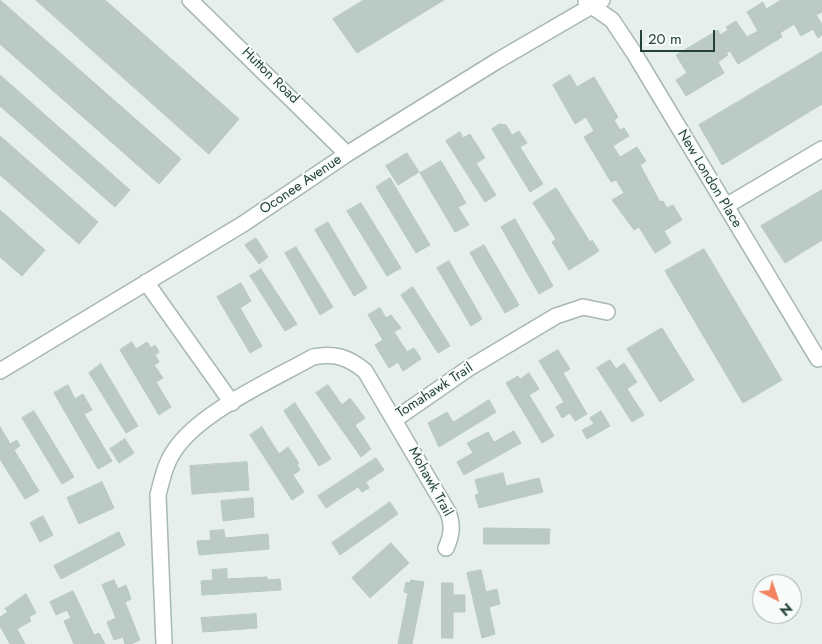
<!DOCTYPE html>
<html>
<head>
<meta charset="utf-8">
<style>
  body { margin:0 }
  #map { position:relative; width:822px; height:644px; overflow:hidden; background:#e6efeb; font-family:Jost,sans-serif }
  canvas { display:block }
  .north { position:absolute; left:752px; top:574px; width:50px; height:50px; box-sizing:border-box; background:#f7fbf9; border:1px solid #a3b1ad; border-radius:50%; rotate:139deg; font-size:14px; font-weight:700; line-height:20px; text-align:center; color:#24423a }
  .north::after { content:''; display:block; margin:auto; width:18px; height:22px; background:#f4845f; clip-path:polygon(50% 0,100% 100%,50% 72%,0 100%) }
  .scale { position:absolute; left:640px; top:30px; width:75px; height:22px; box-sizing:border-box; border:2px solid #24423a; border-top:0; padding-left:6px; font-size:15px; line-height:18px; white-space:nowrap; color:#24423a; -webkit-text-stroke:4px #f7fbf9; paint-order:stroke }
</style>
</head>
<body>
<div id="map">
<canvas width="822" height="644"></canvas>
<div class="north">N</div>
<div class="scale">20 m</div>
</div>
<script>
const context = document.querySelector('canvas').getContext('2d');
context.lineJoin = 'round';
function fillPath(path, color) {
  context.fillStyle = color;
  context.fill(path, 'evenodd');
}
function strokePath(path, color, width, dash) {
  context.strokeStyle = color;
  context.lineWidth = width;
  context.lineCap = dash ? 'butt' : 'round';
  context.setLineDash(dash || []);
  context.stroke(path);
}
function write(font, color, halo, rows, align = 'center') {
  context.font = font + ' Jost,sans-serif';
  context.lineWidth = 4;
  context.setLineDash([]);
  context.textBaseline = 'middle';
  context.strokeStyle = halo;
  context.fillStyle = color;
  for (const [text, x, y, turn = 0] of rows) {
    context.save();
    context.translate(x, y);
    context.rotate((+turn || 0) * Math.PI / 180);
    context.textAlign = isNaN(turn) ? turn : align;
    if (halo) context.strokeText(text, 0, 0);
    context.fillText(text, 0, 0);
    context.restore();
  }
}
const building = new Path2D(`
  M0,0L181,159L159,184L0,44Z
  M36,0H105L239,119L209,154Z
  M364,0H444L357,53L333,19Z
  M781,0H822V12L816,15L822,24V35L818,38L813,29L801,36L794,24L780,33L782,37L738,64L730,51L726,53L728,55L718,62L724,73L686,96L676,80L687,73L676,55L718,30L720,35L728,30L726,27L736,21L747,37L758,31L747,12L763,2L766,9Z
  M822,52V104L722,165L699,125Z
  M0,75L130,190L115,207L0,106Z
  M570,75L577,87L594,77L618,117L614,120L620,130L624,128L629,136L613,146L620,157L637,147L646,161L640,165L660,202L663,201L667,208L673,205L682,220L664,231L671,243L655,253L639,227L634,230L612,200L624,193L616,180L611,182L584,137L594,131L586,117L575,124L553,85Z
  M500,124L506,125L512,135L519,131L527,143L520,147L543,184L530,192L492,129Z
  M460,132L463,138L470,134L485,158L476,163L496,195L485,202L446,141Z
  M0,136L98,222L79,244L0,175Z
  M407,153L419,172L398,185L386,166Z
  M441,161L466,203L458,207L469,225L455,232L420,173Z
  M390,178L430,245L416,253L376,187Z
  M556,188L590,242L592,240L599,251L569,270L552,242L556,239L533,203Z
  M822,190V240L785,263L761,226Z
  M361,203L401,268L387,276L347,211Z
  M0,210L45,250L22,276L0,257Z
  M515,219L553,286L539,294L501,227Z
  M328,222L367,288L354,296L315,230Z
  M256,238L268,257L259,264L245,245Z
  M484,245L519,305L505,313L470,253Z
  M296,247L333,307L320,315L285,253Z
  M704,249L782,380L743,403L665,271Z
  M449,261L482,319L471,326L437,268Z
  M261,269L297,324L285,331L250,276Z
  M241,283L251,301L240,308L262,346L250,353L217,297Z
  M413,287L450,346L438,353L401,295Z
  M380,308L386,318L391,315L401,328L394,332L407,352L414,348L421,359L403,371L398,362L389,368L375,345L383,340L368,315Z
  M662,328L694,380L660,402L627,349Z
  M132,342L136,349L147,342L151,348L155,345L159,352L155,355L159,362L154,365L163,378L156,382L171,407L159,415L120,350Z
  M558,350L570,369L563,373L587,414L575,421L570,413L562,418L556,407L564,402L539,361Z
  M610,360L616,369L624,363L637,382L627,389L644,415L632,422L597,368Z
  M101,364L138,426L126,433L89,373Z
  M529,373L539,389L529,395L554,436L542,443L506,383L518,376L520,379Z
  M68,385L75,399L83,394L92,410L84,414L112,461L98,469L54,393Z
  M328,385L342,405L350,398L365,418L355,425L371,449L361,457L316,393Z
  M489,400L496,412L439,447L428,423L447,412L453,422Z
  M295,403L331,459L319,466L284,411Z
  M34,411L74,477L62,484L22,418Z
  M601,411L610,426L587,439L582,430L594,424L590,418Z
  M0,427L10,444L17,440L20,446L14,450L39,491L25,499L0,459Z
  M262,427L279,454L288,447L299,463L297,464L300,470L293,475L304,492L292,500L250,435Z
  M514,431L521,443L464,475L457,462L473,453L467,443L488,432L494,442Z
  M125,439L134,453L119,463L110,449Z
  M376,458L384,470L366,482L369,488L362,492L358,487L326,508L318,496Z
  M247,462L249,490L192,494L190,466Z
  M503,473L506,486L539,478L543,492L479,508L475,495L479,494L475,480Z
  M102,482L114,508L79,524L67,498Z
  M253,498L254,517L223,521L221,501Z
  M390,502L398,514L340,555L332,543Z
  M43,516L53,535L40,542L30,523Z
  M484,528L550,529L549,544H484Z
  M224,530L225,538L268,534L269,549L199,555L197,541L211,540L210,531Z
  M119,532L125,545L61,579L54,566Z
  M391,543L409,563L370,598L352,578Z
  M227,569V579L267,577V580L280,579L281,590L202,595L201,581L213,580L212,570Z
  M481,570L486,592L497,589L500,604L489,607L495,634L482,638L467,573Z
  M114,580L118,589L126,585L131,599L125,602L140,640L131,644H125L123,637L114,640L107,622L116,618L102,585Z
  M411,580L424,582L412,644H398L408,593L404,592L406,582L410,583Z
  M442,583H453V595H465V612H453V638H442Z
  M73,591L94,635L99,633L105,644H74L64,621L71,618L67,610L56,615L50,602Z
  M26,594L36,613L29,617L31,621L17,629L25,644H10L0,626V617L8,612L5,609Z
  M256,614L257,628L203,632L201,618Z`);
fillPath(building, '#bbcac4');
strokePath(building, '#b8c9c2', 1);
const minor = new Path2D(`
  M190,0L347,154
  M586,2L612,20L634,53L818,359
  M726,206L822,149
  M146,282L232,403
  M0,371L243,224L347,154L497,61L602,0
  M394,420L469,368L556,316L583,307L607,312
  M164,644L158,495C162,480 165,464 174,451C199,412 272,380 313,357C335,353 348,357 365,371L448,512C453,525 452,535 446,548`);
strokePath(minor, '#a8b8b2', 18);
strokePath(minor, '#fff', 15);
write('14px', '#24423a', '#f7fbf9', [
  ["Hutton Road",270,76,44],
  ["New London Place",709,179,59],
  ["Oconee Avenue",301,185,-34],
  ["Tomahawk Trail",435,391,-33],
  ["Mohawk Trail",430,482,61]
]);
</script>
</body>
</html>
